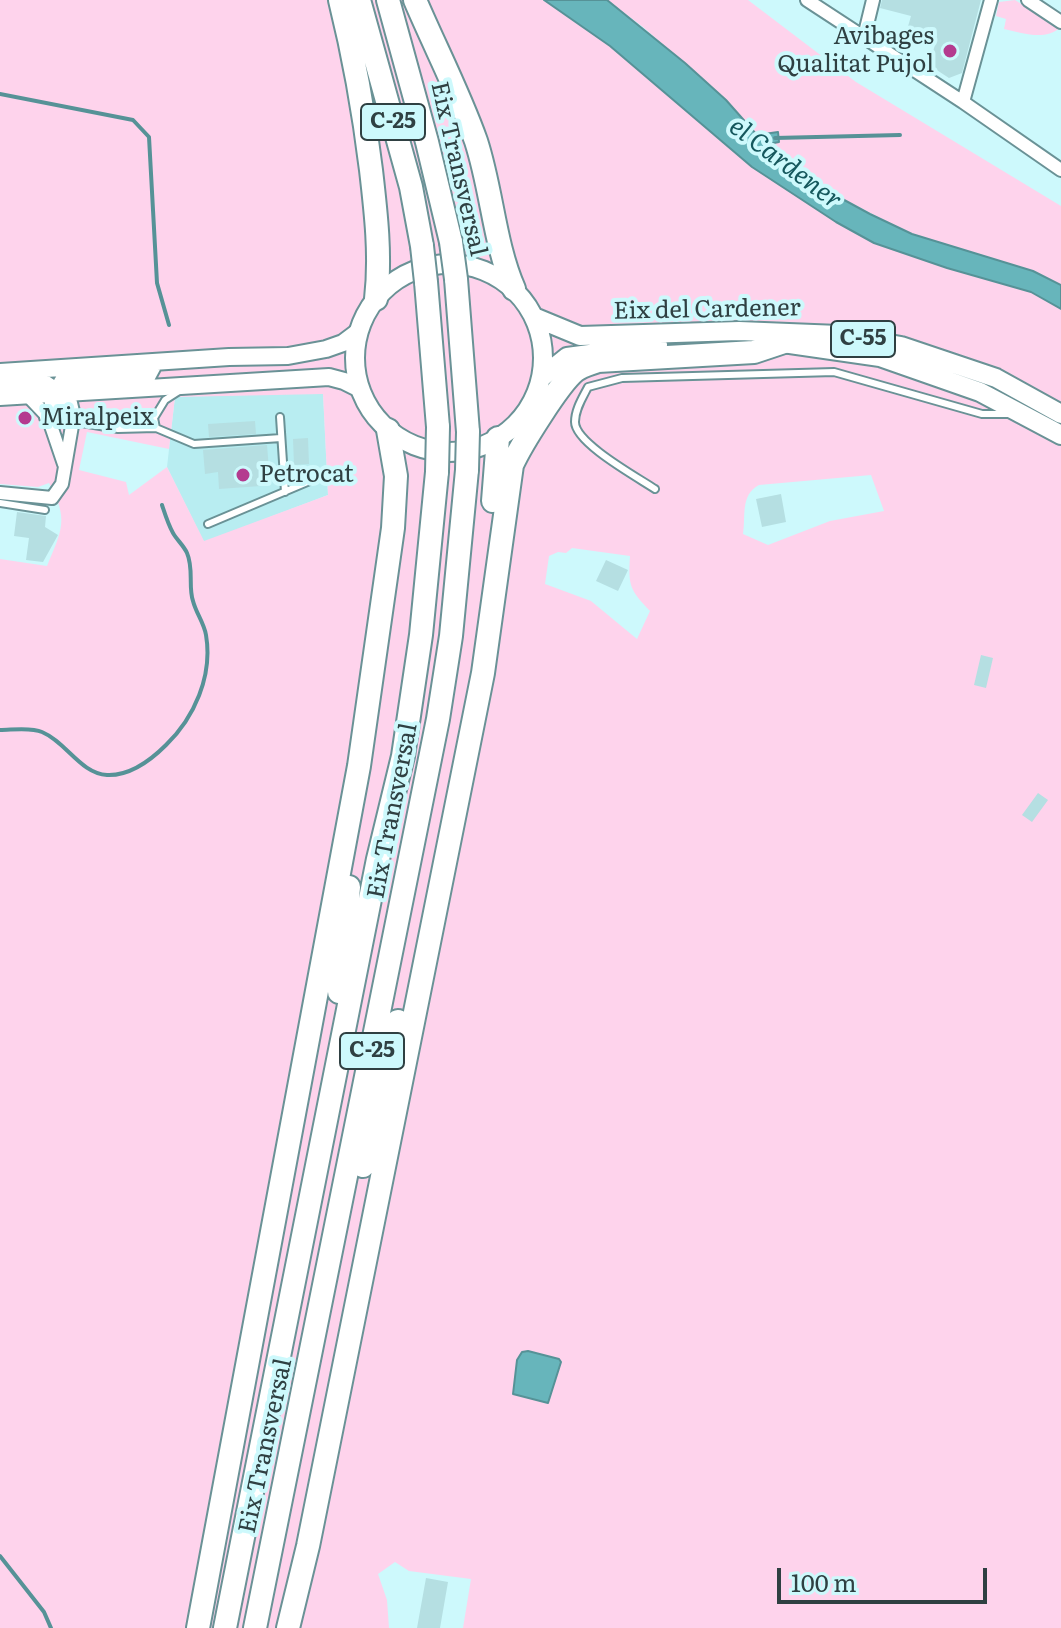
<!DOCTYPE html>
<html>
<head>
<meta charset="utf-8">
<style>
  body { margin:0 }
  #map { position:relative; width:1061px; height:1628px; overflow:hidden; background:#cdf9fc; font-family:Literata,serif }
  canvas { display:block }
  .scale { position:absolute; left:777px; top:1568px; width:210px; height:36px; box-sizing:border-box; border:4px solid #2f4042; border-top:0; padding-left:10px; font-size:24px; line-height:28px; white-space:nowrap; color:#2f4042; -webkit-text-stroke:6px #cdf9fc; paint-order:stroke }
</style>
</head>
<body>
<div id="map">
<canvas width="1061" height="1628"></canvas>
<div class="scale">100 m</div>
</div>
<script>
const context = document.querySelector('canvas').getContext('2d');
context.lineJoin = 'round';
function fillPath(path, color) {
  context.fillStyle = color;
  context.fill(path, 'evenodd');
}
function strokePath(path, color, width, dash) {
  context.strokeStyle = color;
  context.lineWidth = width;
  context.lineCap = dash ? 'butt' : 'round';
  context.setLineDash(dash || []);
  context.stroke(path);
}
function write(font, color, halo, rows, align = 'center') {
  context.font = font + ' Literata,serif';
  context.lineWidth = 8;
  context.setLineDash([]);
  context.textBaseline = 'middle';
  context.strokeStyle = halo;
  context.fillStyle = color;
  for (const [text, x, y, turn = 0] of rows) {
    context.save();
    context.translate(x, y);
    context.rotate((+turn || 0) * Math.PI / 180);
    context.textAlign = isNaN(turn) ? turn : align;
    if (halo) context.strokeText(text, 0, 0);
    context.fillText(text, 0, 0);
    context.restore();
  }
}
fillPath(new Path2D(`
  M323,393L328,495L204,542L167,467L175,397Z`), '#b8edf1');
fillPath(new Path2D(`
  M0,0H544L610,46L752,167L836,222L874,243L947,268L1031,292L1061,309V1628H463L471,1579L409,1571L395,1562L378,1574L387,1600L389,1628H0V559L47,566C62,530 69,519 49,483L38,487L0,484ZM323,394L328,495L204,541L167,467L129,495L126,482L79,470L87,432L169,449L175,397ZM871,475L884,511L830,521L768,545L743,534C746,516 740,495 759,485ZM572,548L630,556C628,586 630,590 650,611L637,639L591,601L545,584L549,556L558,552L566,553Z
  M607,0H748L856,82L1061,206V285L1033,271L911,234L824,189L762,144L726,100L643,27Z
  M1015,0L1059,28H1060C1044,41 1023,33 1004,29L1006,19L996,16L999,2Z`), '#fed3ec');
const water = new Path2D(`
  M544,0H607L685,63L726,100L757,135L778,132L779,142L764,145L824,189L870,214L912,234L1033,271L1061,285V309L1031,292L947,268L874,243L836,222L752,167L610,46Z
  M528,1351L559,1359L561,1362L548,1403L513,1394L517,1360L522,1352Z`);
fillPath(water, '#67b5bb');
strokePath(water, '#569297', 2);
strokePath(new Path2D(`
  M0,94L133,120L149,137L157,283L169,325
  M775,138L900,135
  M0,730C12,730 31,727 42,732C66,742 81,774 107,775C130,776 150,761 166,745C194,718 213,676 206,635C204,623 196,613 193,601C188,586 194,569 187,553C184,546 177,540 173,533C168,524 165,514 162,505
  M0,1556L44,1612L51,1628`), '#569297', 4);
fillPath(new Path2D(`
  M882,0H981L962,73L949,78L929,65L937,38L907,30L911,16L880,8Z
  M255,421L256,434L209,437L208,424Z
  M308,438L309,464L294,465L293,439Z
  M267,445L269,470L260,471L261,486L219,489L218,472L205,474L203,450Z
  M781,494L786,522L762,527L756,499Z
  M17,512L46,516L45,527L58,535L43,562L26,560L29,538L14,536Z
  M606,560L628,570L618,591L596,581Z
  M981,655L993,658L986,688L974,685Z
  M1038,793L1048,800L1032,822L1022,815Z
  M426,1578L448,1582L440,1628H417Z`), '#b5dfe2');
const lane = new Path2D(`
  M280,417L285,492
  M52,418L118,429L156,428L194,444L281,438
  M156,428L154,418L165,400L179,391
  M655,489C637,477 575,443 575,422C575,409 583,397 588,387L622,378L834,372L982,414H1008
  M0,503L45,510
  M208,524L317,478`);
const street = new Path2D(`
  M807,0L963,102L1061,170
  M1028,0L1061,22
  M864,37L873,0
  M963,102L991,0
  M28,396L48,417L64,464
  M0,493L52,498L62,484L73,420`);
const secondary = new Path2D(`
  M0,372L229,357L288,356L326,349L343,343L359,331
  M0,384L43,382L68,399L73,420
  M0,397L329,377L344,381L360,389
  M48,417L62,382L69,379L148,375L155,362`);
const primary = new Path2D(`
  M355 358a94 94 0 1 1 188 0a94 94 0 1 1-188 0Z
  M534,317L580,336L739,331L839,335L901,346L996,378L1061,414
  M776,342L880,357L980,392L1061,435
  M541,378L567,357L658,345`);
const highway = new Path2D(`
  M340,0C354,56 364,113 371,170C376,213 381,256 376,299
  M359,0L411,187L422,246
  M388,0L427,142L451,242
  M415,0C435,47 459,93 476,141C492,190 494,243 514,289
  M456,279L468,432
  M426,282L438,427
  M493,501L498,438
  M339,992L349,887
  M363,1166L398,1021
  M198,1628L359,766L393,528L396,476L388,430
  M225,1628L378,859L403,756L421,635L437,472
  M255,1628L438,719L451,636L467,470
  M288,1628L308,1546L483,673L512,465C521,445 559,384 575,371C581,366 590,364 598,361L754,352L784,342`);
strokePath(lane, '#6a9296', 10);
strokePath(street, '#6a9296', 16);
strokePath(secondary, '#6a9296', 20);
strokePath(primary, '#6a9296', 22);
strokePath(highway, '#6a9296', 26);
strokePath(lane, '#fff', 6);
strokePath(street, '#fff', 12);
strokePath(secondary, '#fff', 16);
strokePath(primary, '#fff', 18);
strokePath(highway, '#fff', 22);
const highwayBridge = new Path2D(`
  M451,242L456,279
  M422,246L426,282
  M467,470L468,432
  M437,472L438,427`);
strokePath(highwayBridge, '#6a9296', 26, []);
strokePath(highwayBridge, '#fff', 22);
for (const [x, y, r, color] of [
  [950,51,8,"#b43b8f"],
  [25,418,8,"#b43b8f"],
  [243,475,8,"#b43b8f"]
]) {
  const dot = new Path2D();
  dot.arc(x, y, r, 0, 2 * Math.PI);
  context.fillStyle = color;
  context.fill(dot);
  strokePath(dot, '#cdf9fc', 3);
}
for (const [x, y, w] of [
  [393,122,64],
  [863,339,64],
  [372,1051,64]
]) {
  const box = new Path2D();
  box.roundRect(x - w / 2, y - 18, w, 36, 6);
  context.fillStyle = '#cdf9fc';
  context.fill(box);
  strokePath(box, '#2f4042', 2);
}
write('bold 22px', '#2f4042', null, [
  ["C-25",393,122],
  ["C-55",863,339],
  ["C-25",372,1051]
]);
write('24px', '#2f4042', '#cdf9fc', [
  ["Avibages",934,37,"right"],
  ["Qualitat Pujol",934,65,"right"],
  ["Miralpeix",41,418],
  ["Petrocat",259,475]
], 'left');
write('24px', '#2f4042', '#cdf9fc', [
  ["Eix Transversal",458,169,77],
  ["Eix del Cardener",707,310,-1],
  ["Eix Transversal",393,811,-79],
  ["Eix Transversal",266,1446,-78]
]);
write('italic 26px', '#15585d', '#cdf9fc', [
  ["el Cardener",785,164,37]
]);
</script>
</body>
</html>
